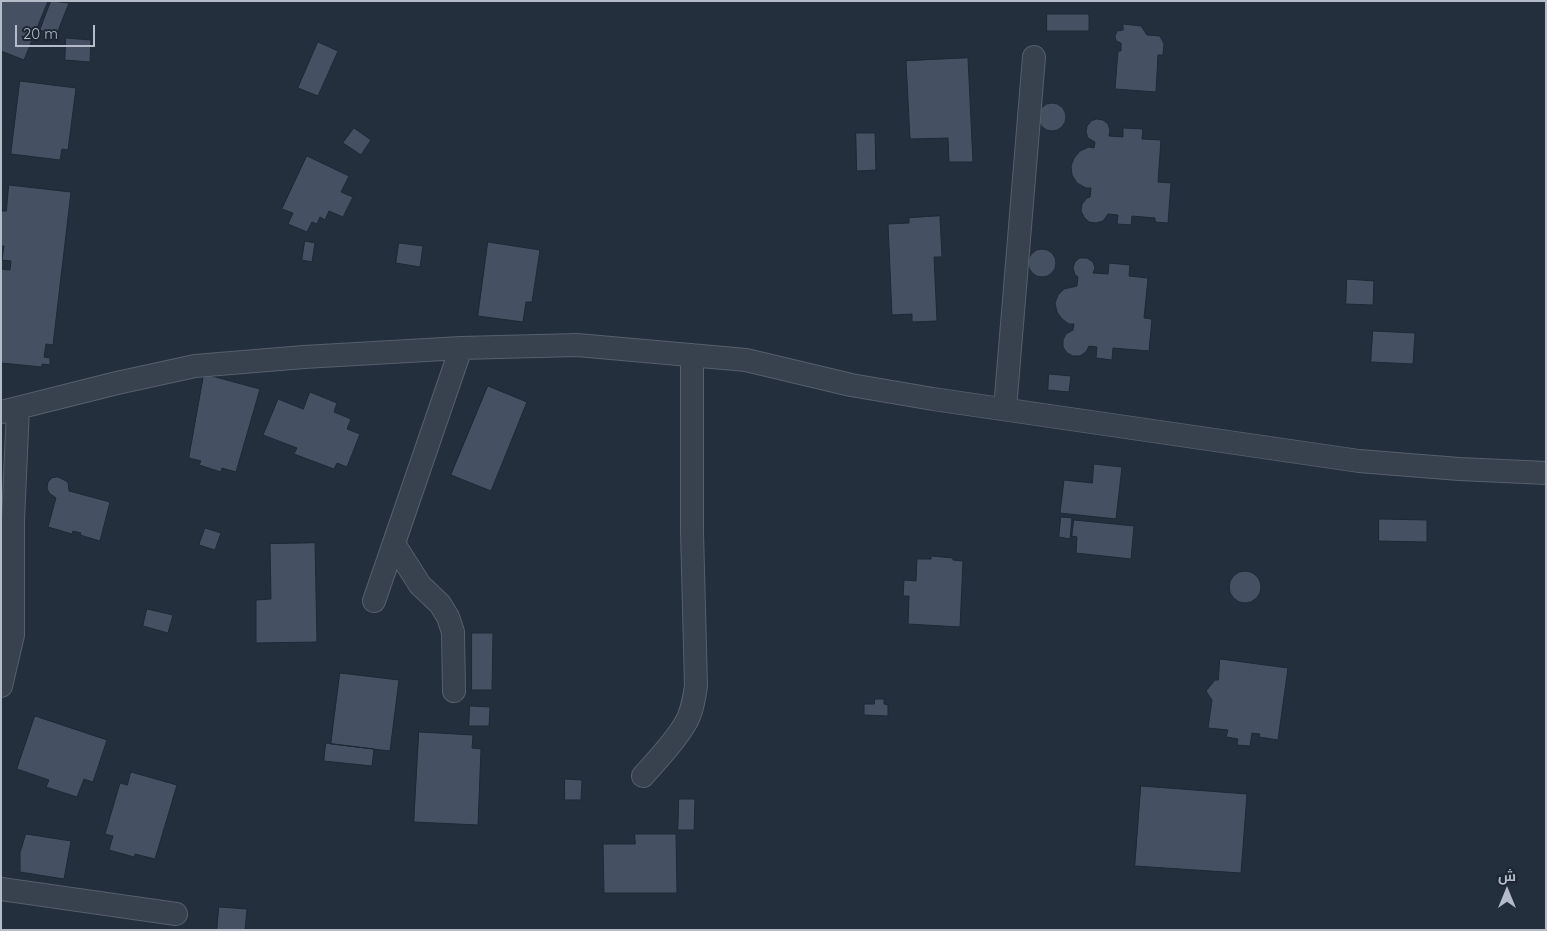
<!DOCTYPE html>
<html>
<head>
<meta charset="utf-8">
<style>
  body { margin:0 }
  #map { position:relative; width:1547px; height:931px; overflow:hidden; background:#242f3e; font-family:Quicksand,Cairo,sans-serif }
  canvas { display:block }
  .frame { position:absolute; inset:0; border:2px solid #b4bcc9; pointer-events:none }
  .north { position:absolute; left:1482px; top:866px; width:50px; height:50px; -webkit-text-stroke:4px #1d2633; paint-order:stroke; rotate:0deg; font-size:14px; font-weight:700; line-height:20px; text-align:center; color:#b4bcc9 }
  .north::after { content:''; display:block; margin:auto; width:18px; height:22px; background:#b4bcc9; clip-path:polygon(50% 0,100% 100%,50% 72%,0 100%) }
  .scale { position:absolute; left:15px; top:25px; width:80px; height:22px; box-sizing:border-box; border:2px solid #b4bcc9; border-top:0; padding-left:6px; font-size:15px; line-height:18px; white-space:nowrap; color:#b4bcc9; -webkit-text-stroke:4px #1d2633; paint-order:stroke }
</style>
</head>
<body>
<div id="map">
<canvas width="1547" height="931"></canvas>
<div class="frame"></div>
<div class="north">ش</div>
<div class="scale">20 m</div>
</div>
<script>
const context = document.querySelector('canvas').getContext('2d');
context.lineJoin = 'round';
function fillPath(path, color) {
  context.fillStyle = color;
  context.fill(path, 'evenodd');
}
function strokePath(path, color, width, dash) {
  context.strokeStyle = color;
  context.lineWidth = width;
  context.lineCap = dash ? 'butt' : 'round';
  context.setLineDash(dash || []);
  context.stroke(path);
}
const building = new Path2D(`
  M1,1H48L24,60L1,51Z
  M51,1L69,3L56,36L40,30Z
  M1047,14H1089V31H1047Z
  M1123,24L1141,26L1147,35L1160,36L1164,44L1163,55H1158L1156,92L1115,89L1118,51H1121V43L1116,41L1115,36L1117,31L1123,30Z
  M66,38L91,40L90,62L65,60Z
  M318,42L338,51L318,96L298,88Z
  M968,58L973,162H949L948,138L910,139L906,61Z
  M20,81L76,88L68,150L62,149L60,160L11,154Z
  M1038 117a14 14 0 1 1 28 0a14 14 0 1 1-28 0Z
  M1097,119L1103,120L1108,124L1110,130L1109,136L1123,137V128L1143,129L1142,139L1161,140L1158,182L1171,183L1168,223L1155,222V218L1132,216L1131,225L1117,224L1118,215L1108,214L1103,221L1096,223L1089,222L1084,217L1081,211L1082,204L1087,198L1090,197L1091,188H1086L1077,183L1072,175L1071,166L1074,158L1080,151L1089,147L1094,148L1095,142L1088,138L1086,132L1087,126L1091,121Z
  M354,128L371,140L361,155L343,143Z
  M856,133H875L876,170L857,171Z
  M307,156L349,176L341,192L353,197L343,217L329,211L325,220L320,217L317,224L312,222L307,232L288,224L293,213L282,209Z
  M9,185L71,192L53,345L46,344L44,357L50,358V365L42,364V367L1,363V269L10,270L11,261L2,260L4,246H1V211H6Z
  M940,216L942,257H934L937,321L912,322V314L892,315L888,224L909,223V218Z
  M305,241L315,243L312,262L302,260Z
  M488,242L540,250L532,302H526L523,322L478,316Z
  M399,243L423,246L420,267L396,263Z
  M1028 263a14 14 0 1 1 28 0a14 14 0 1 1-28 0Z
  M1080,258H1087L1093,262L1095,268L1093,273L1108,274L1109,263L1130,265L1129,276L1148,278L1144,318L1152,319L1149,351L1113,348L1112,360L1096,358L1097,347L1089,346L1086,352L1080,356H1073L1067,353L1063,347V340L1066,334L1073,330L1074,324H1069L1062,319L1057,312L1055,303L1058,295L1064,289L1077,286L1078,277L1075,275L1073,268L1075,262Z
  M1347,279L1374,281L1373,305L1346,304Z
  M1373,331L1415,333L1413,364L1371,362Z
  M204,374L260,389L236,472L222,468L221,472L199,465L201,461L189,458Z
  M1049,374L1071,376L1069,392L1048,390Z
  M488,386L527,402L491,491L451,475Z
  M310,392L337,403L334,412L351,419L347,429L360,434L347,467L337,463L334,469L294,454L297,448L263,435L278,399L303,409Z
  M1094,464L1122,467L1116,519L1060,513L1064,480L1092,483Z
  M58,477L68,482L69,491L110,502L100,541L80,535L81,533L73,531L72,534L48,527L56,498L49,493L47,488L48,482L52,478Z
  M1061,517L1072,518L1070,539L1059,537Z
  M1379,519L1427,520V542L1379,541Z
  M1074,520L1134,526L1131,559L1076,553L1077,537L1072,536Z
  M205,528L221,533L215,550L199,545Z
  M315,543L317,642L256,643V600L271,599L270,544Z
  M931,556L953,558V560L963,561L960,627L908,624L909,596H903L904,580L916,581L917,559H931Z
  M1229 587a16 16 0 1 1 32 0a16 16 0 1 1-32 0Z
  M147,609L173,615L168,633L143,626Z
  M472,633H493L492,690H472Z
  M1220,659L1288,668L1278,740L1259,737L1260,734L1252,733L1250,746L1237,745L1238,739L1226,737L1228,730L1208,728L1212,700L1206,691L1215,680H1218Z
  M340,673L399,680L390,751L331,744Z
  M875,699H884V704L888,705V716L864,715V704H874Z
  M470,706L490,707L489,726H469Z
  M35,716L107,740L93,782L84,779L77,797L46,787L49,780L17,769Z
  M419,732L473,735L472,748L481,749L478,825L414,822Z
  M326,743L374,749L372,766L324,761Z
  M131,772L177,785L155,859L135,854L134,857L109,850L113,836L105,834L120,783L127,785Z
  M565,779L582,780L581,800H565Z
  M1141,786L1247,794L1241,873L1135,866Z
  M679,799H695L694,830H678Z
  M26,834L71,841L64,879L20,872V853Z
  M635,834H676L677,893H604L603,844H635Z
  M219,907L247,909L245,930H217Z`);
fillPath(building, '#455162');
strokePath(building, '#1f2835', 1);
const minor = new Path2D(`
  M1005,409L1034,57
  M1,412L117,383L195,366L304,357L461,348L577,345L746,360L851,385L933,399L1359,461L1459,469L1546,473
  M394,544L420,585L440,604L448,617L453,632L454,691
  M374,601L461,348
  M1,686L13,635V520L18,408
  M643,776C657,760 674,743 685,724C692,713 694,699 696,686L692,532V355
  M1,889L176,914`);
strokePath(minor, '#565f6c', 24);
strokePath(minor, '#38414e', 22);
</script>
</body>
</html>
